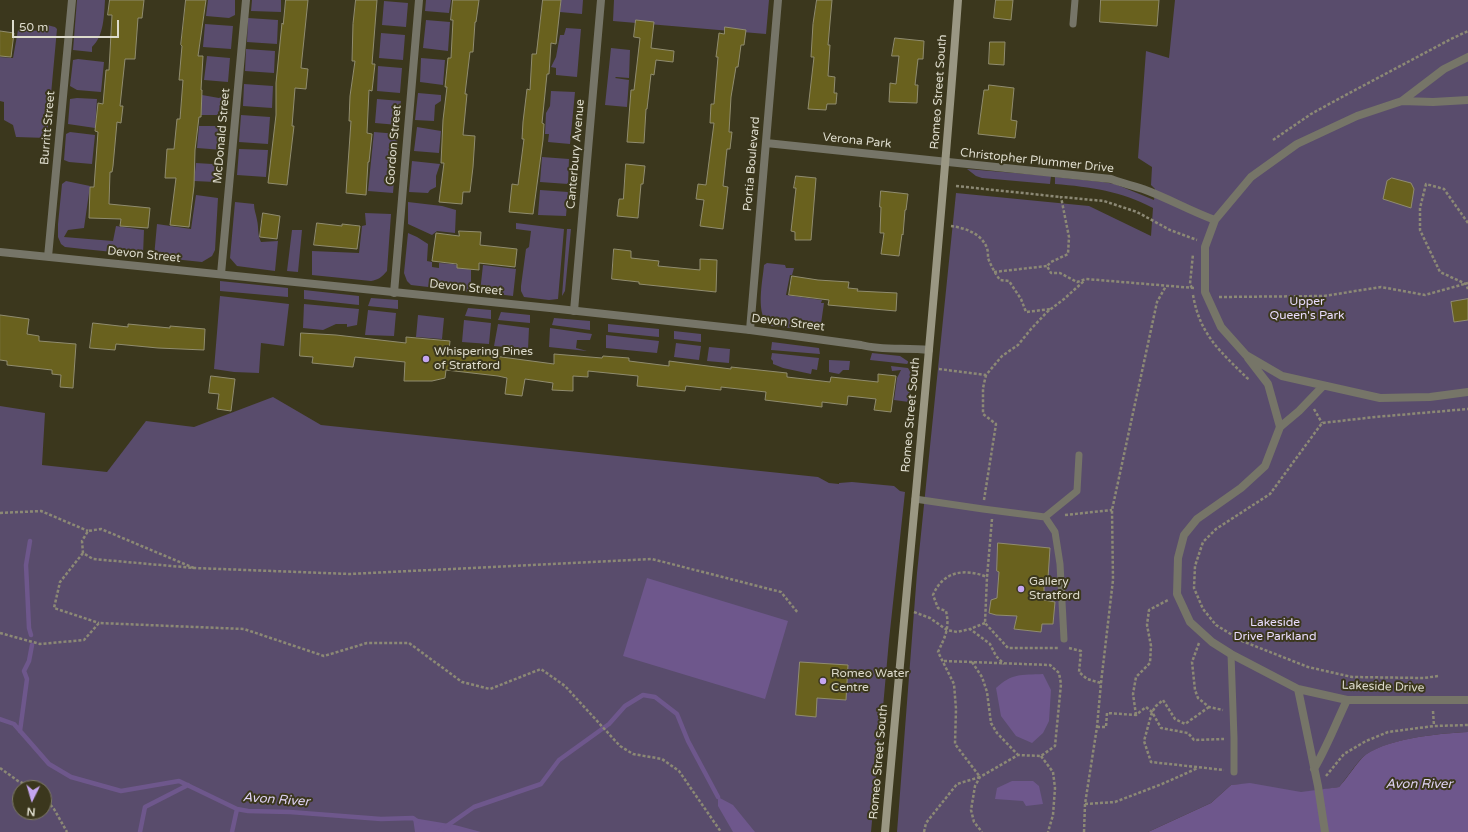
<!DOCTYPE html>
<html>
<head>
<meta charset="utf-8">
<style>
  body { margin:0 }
  #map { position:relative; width:1468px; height:832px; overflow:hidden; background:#3b371d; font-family:"Varela Round",sans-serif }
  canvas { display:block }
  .north { position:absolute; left:12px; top:780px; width:40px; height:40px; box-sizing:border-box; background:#3b371d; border:1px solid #7c7963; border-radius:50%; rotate:185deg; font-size:11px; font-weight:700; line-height:16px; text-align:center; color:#dddbcc }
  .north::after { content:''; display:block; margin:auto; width:14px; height:18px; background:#c5a6f0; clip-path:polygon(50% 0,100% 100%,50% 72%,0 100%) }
  .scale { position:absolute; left:12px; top:20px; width:107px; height:18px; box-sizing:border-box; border:2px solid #dddbcc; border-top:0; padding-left:5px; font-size:12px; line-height:14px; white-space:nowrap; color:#dddbcc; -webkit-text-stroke:3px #3b371d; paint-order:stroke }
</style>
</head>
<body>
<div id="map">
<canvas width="1468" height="832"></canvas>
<div class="north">N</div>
<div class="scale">50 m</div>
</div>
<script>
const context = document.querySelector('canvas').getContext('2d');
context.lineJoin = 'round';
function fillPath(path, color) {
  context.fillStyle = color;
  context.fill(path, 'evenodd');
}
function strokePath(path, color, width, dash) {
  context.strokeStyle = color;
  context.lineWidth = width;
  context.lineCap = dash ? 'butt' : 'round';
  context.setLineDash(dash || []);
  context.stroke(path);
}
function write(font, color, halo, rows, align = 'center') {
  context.font = font + ' "Varela Round",sans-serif';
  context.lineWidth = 4;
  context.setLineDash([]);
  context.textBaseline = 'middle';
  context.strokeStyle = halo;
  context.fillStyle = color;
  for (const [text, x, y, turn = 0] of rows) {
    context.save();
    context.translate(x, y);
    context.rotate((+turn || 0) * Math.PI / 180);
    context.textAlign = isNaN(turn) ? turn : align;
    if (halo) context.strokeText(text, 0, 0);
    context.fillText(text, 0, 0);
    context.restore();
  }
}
fillPath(new Path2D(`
  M77,0H105C104,16 104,36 92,47V52L73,50Z
  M208,0H235V15L229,18L206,16Z
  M252,0H281V12L251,11Z
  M426,0H451L449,13L425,11Z
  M561,0H583L582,14L560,12Z
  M614,0H769L766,34L613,21Z
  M1175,0H1468V732C1441,733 1382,739 1362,758C1354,766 1347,778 1339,787L1301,793L1250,784L1231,785L1211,803L1148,832H897L917,573L956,193L1089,206L1151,236L1153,208C1121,191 1091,187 1055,184V177L1103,182L1115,184L1154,200L1155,189L1151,185L1152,167L1138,158L1146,51L1169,58Z
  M384,1L408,3L406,27L382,25Z
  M248,18L278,20L277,44L247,42Z
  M426,20L450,22L448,51L423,48Z
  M205,24L233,26L231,49L203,47Z
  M47,25L55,27L57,29L47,138L16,137L13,125L4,120V102L0,101V57L13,58L18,30L46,31Z
  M566,28L581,29L577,77L556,75V68L551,67L556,57L560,35H564Z
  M381,33L405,35L403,60L379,58Z
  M611,48L630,50L629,78L616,77L615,78L629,80L627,107L605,105Z
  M246,49L275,51L274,73L245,71Z
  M207,56L230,58L228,82L204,80Z
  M421,58L445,60L443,85L420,82Z
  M78,59L104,62L101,92L77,90L70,86L73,60Z
  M378,66L402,68L400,93L377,91Z
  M244,84L273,86L272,108L243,106Z
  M551,91L575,92L570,144L548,142L549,134H545L546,113L550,106Z
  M228,93L226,115H201L202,95L219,98Z
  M418,93L441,95V101L435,105L434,121L415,120Z
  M77,98L97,99L95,128L68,124L70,99Z
  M377,99L401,101L398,125L375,123Z
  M241,115L270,117L268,144L239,142Z
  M199,126H225L223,150L197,148Z
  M417,127L441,131L439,153L414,151Z
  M70,132L95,135L92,164L69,162L64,160L66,134Z
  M374,132L398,134L393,193L368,191Z
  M239,149L268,150L266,177L237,175Z
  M542,157L569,159L568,184L540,182Z
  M223,161L221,182H215L194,181L196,163L212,164Z
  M412,161L440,164L436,176V187L430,190L428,193L409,192Z
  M967,169L1051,176L1050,184L982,178L976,176Z
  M66,181L90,186L84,228L68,230L64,237L113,241L116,226L144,230L143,255L83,249L65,247L61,244L58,237V224L62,184Z
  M540,190L568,192L566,216L538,215Z
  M196,195L218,198L215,250L212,256L202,262L154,257L157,224L191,229Z
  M235,202L254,204C254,210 256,214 257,220C259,228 257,234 261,242L278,241L275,271L237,266L230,258Z
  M408,202L442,206L456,210L455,233L437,231L432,235L408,224Z
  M365,213L391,214L387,271C382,277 378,280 371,281L312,275V251L359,253L362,226L366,225Z
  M516,223L564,229L558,299L549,300L524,297L521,291V286L526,249L529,247L531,231L516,229Z
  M567,229H571L565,291L562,296Z
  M292,230H302L298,272L287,271Z
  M408,233L417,237L428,244L427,261L432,262V267L439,268V263L453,264L471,270V292L411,285L407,281L404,273Z
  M767,263L785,265L786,268H794L792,275H790L786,295L822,300L821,303H824L820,331L771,326C754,317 763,280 764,265Z
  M483,265L516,269L513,296L480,292Z
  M220,281L288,288V297L220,291Z
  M304,290L359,296V305L304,299Z
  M220,296L289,304L284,346L261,343L259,373L234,372L214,369Z
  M371,298L398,300V309L368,306Z
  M304,304L359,309L357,325L347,327V324H336L323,330L303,328Z
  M468,308L491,310V319L465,316Z
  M368,310L396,313L394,336L365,335Z
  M501,312L530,315V323L498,320Z
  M418,315L444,318L442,339L416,337Z
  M554,318L590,321V330L552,325Z
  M464,320L491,323L489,344L462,342Z
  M498,324L529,328L528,349L494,346Z
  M608,324L659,329V337L608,332Z
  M550,328L592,334L590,340H577L576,348L587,351L549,347Z
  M674,331L701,334V342L674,339Z
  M606,335L659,341L657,353L606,348Z
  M772,342L819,348L820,354L771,350Z
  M676,343L701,346L699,360L674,357Z
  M709,347L730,349L729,363L707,361Z
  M772,353L819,358L817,370L812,369L811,374L783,368L773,364V361L771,359Z
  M872,353L900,356L909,362L907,364L870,360Z
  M829,360L850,361L849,370H843L839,374L829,372Z
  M891,366L908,368L911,373L909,402L894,400L897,378L901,370L892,371Z
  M273,397L321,425L818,477L829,483L839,484V483L852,482L894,486L900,491L905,492L889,640L880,741L878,743L875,765L877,767L871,832H0V406L45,413L42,465L107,472L146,421L194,427ZM20,788H44V812H20Z`), '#594c6c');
fillPath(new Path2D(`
  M647,578L788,621L765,699L623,656Z
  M1043,674L1051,690L1049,721L1043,733L1032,743L1016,736L1001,716L996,688C1012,673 1021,675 1043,674Z
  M1468,732V832H1148L1211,803L1231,785L1250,783L1301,792L1339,787C1347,778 1354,767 1362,758C1381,739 1441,733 1468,732Z
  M1012,781H1033L1039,786L1043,804L1026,806L1023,801L995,799L997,788Z
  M718,797L733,805L755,832H733L718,806Z
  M413,818L455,825L481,832H415Z`), '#6e578c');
strokePath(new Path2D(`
  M30,541L26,565L29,628L31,635
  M0,719L14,724L49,764L71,777L121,791L179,781L237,809L248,811L290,812L381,819L413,818L417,821
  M20,731L27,679L24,671L29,661L32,645
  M140,832L145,807L188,785
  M232,832L237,809
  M438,832L474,807L541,784L559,760L609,724L625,706L643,695L655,697L677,714L688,741L718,797`), '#6e578c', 4.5);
const building = new Path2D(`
  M110,0H144L142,18H138L135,59H125L120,106H123L121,123L117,122L113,166L112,172H110L109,204L150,208L148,228L120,226L121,219L89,218L90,187H94L98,132L95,131L98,103L103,104L106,70H109L112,15H108Z
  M186,0H206L198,56H203L201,90H202L201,117H199L195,150L194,186L189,227L170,225L176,178H165L167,149H174L177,119H180L183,80H179L182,46L181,45Z
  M286,0H308L301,68L308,69L306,89L295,88L292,126H294L287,185L268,183L276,115V83L282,23L283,24Z
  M356,0H377L372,64H375L372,91L369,90L367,133L372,134L369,162H368L366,195L346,193L351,121H349L350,96L355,61H352L353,24Z
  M453,0H479L476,22H475L473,52H470L465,94H467L463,135L475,136L473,167L470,192H463L462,204L439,202L444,163H441L443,120L447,87H445L448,58H451L453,20H451Z
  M543,0H561L556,44L551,43L549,74H547L542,123L544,124L543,140L533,214L509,212L512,184L518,185L524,139H522L523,122L527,89L530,90L532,54H536Z
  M817,0H832L828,45H830L828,76L835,77L834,93H837L836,104H827L826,110L808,109L814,57H811L813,24Z
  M996,0H1013L1011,20L994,18Z
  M1101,0H1159L1157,26L1100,22Z
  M636,20L654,22L651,48L674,51L673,62L656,60L654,75L651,74L647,109H646L644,143L627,142L631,90H634L640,38L634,37Z
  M725,27L746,30L744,45H741L738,67H736L731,97L729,132H732L730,149H727L723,186L728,187L723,229L700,226L704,200L696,199L698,184L706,185L714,123H710L711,104H714L718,57H716L719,33L724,34Z
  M0,31L14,33L11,57L0,56Z
  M895,38L924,41L923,59H918L915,85H918L917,103L889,102L890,83L896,84L899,56H892Z
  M990,42H1005L1004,65L989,64Z
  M989,85L1014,88L1011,120L1017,121L1015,138L978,134L984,90H988Z
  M626,164L645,166L643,184H641L638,218L617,216L619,199H623Z
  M796,176L816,178L811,240H795V232L791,231L796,188H794Z
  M1392,178L1411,183L1414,189L1411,208L1383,199L1387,181Z
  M881,191L908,194L906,210H905L903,235L902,234L899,256L881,254L884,233H880L881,207H880Z
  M263,213L280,216L277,239L260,237Z
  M317,223L342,226V224L360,226L357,249L314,245Z
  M459,231L481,232L480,245L517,249L515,267L479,263V270L457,268V264L432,261L436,233L459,236Z
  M614,249L631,251V258L659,261L658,266L700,270V259L717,260L716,292L639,284V282L612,279Z
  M792,276L818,280L849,282L848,288L858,289L857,291L897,293L896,311L828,305L829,300L789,295Z
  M1468,299V320L1454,322L1451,302Z
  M0,315L29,319L27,334L39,336V341L76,344L73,388L60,387L61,375L52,374V370L7,365V361L0,360Z
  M93,323L128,327V324L170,328V326L205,329L204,350L158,348L116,344L115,350L90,348Z
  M301,333L336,335L406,343V337L450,341L449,350L554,364V354L602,358L603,356L629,358V361L669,366V361L731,369V367L787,373V377L830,382L831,377L878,382V374L896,376L891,412L874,410L876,399L848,396L847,405L822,402V407L765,400L766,392L721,387V390L686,386L685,391L637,386L638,376L588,371V377L573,376V391L552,390L553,383L525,379L522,396L505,394L507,378L498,376L446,370L445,378L432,381H404L405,362L355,357L353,367L312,363L313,357L300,356Z
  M211,376L235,379L231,411L217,409L219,394L209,393Z
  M998,543L1050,548L1048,578H1044V600L1055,602L1053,624H1042L1041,632L1014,629L1017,616L996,615L989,613L991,600L997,598L999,572L997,571Z
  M800,662L848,665L846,700L817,698L816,717L796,715Z`);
fillPath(building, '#69611e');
strokePath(building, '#908c6f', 1);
strokePath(new Path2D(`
  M1273,140L1311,114L1342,97L1451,39L1468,31
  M956,186L1061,197
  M1468,223L1444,189L1426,184L1420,208V230L1440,272L1466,284L1468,289
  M951,226C965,228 981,233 987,248C988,251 988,255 988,258C991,266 995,273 1000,280L1009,281L1021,299L1026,312L1051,309
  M994,272L1047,266
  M1192,288L1190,284L1193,254
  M1194,288L1086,279L1077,282L1060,273H1051L1047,266L1051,262L1068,254L1069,237L1061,197L1104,201L1137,212L1170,230L1197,240
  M1193,295C1200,335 1220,351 1247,378L1250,380
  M1219,297L1324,296L1381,287L1425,295L1468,283
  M939,369L986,375L1002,356L1018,345L1031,329L1047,312L1064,299L1084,281
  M1314,409L1322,423
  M984,500L996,424L983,414V388L986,375
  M0,513L41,511L88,531
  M1065,515L1112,510
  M992,519L987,577L985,623L1008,648H1059
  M83,553L60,582L54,608L99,623
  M194,568L101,529L88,531L82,541L83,553L93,559L194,568L350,574L652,559L781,592L798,613
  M914,612L930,618L947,630L957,632L970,629
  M985,623L970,629L990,644L996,656L1004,664
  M0,633L40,644L84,640L99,623L244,629L324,656L367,643H409L462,682L490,689L541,669L565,686L620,746L633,754L662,759L679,771L721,832
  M1199,643L1192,662L1195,690L1198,698L1209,707L1223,710
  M1069,648L1081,651L1079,672L1087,679L1101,683
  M944,661L1050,665L1059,673L1061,684L1055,746L1041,756L1018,755L980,777L975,786L971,810L974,822L982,832
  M972,662L982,677L987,692L991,723L997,733L1018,755
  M1438,676L1424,678L1352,677L1308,667L1242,641L1216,625L1203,609L1194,588L1195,566L1203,542L1216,529L1270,494L1322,423L1375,417L1468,409
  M1209,707L1185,724L1175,719L1163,700L1156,706L1152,712L1144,741L1151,762L1224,770
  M1433,711L1434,726
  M1136,715L1133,694L1136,677L1150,663L1151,646L1147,625L1149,610L1168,600
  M1097,727H1106L1107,713L1136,715L1146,707L1152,712L1161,728L1188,733L1194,740L1224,739
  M1041,756L1053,772L1055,788L1053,815L1048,832
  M0,768L18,781L33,788
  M1326,776L1344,754L1366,741L1388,732L1434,726L1468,725
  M44,797L54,809L67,832
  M1085,804L1115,802L1162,784L1198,768
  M924,832L926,823L957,784L980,777L955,744L956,709L954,684L938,652C945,637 950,628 946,611L938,608L933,595C943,571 965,568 987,577
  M1084,832L1085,804L1097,727L1101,683L1113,580L1112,510L1157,302L1166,286`), '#8c8975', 2.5, [3, 2]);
strokePath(new Path2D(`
  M1073,24L1075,0
  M915,499L983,509L1045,517L1077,491L1079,455
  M1045,517L1055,532L1060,564L1064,639
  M1231,654L1234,738V772`), '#767568', 7);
strokePath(new Path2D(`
  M1468,57L1444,69L1402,101L1357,116L1297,144L1251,177L1215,220L1205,247V292L1221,327L1246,355L1282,376L1380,398L1430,397L1468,392
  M1402,101L1433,102L1468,100
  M766,143L1111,179C1122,183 1133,186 1143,189C1168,198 1190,211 1215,220
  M221,274L246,0
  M394,293L419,0
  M574,311L601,0
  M750,330L778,0
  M1248,358L1268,384L1280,427
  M1280,427L1265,466L1241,488L1197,519L1184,535L1178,558L1177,594L1190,622L1212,642L1231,654L1298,689L1347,700H1468
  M1280,427L1299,411L1323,386
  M1298,689L1318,786L1325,832
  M1314,769C1327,747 1336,723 1347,700`), '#767568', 8);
strokePath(new Path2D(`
  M0,252L550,308L750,330L861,345C883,351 907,347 929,350
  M48,257L72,0`), '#767568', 8);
strokePath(new Path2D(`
  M885,832C909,555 938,278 958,0`), '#9a9783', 8);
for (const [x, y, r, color] of [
  [426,359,4,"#c5a6f0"],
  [1021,589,4,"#c5a6f0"],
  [823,681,4,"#c5a6f0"]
]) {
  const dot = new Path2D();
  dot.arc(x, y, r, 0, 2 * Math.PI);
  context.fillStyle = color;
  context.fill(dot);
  strokePath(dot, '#3b371d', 1.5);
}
write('12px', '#dddbcc', '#3b371d', [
  ["Romeo Street South",939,92,-86],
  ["Burritt Street",48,128,-85],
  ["McDonald Street",222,136,-85],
  ["Verona Park",857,141,6],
  ["Gordon Street",394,145,-85],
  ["Canterbury Avenue",576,154,-85],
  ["Christopher Plummer Drive",1037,161,6],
  ["Portia Boulevard",752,164,-85],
  ["Devon Street",144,255,6],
  ["Devon Street",466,288,6],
  ["Devon Street",788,323,7],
  ["Romeo Street South",911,415,-85],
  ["Lakeside Drive",1383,687,2],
  ["Romeo Street South",879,762,-85]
]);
write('12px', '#e9dcfd', '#3b371d', [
  ["Upper",1307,302],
  ["Queen's Park",1307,316],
  ["Lakeside",1275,623],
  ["Drive Parkland",1275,637]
]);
write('12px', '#dddbcc', '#3b371d', [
  ["Whispering Pines",434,352],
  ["of Stratford",434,366],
  ["Gallery",1029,582],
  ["Stratford",1029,596],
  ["Romeo Water",831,674],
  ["Centre",831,688]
], 'left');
write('italic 13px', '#dfd3f4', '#3b371d', [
  ["Avon River",1419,785],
  ["Avon River",276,800,4]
]);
</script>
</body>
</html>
